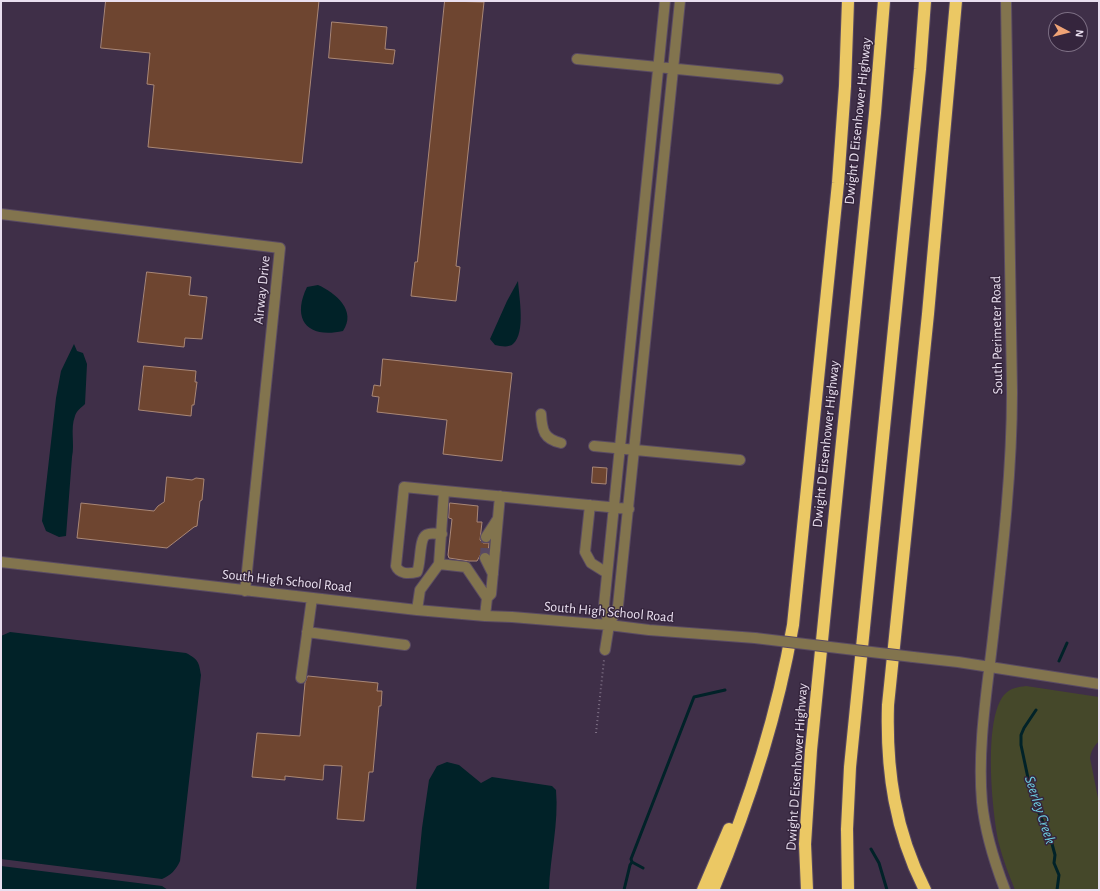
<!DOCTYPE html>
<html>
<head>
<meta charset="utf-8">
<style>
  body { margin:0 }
  #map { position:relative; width:1100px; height:891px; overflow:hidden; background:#3f2f48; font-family:"Alegreya Sans",sans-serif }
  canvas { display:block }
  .frame { position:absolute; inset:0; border:2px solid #e9dfef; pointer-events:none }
  .north { position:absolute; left:1048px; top:12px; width:40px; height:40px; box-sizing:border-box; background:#35253d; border:1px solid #7d6f84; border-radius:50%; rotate:97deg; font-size:11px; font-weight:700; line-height:16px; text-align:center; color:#e9dfef }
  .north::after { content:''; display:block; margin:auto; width:14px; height:18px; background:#efa376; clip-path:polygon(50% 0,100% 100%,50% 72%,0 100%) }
</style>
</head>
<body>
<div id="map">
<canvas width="1100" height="891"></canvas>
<div class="frame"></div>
<div class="north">N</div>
</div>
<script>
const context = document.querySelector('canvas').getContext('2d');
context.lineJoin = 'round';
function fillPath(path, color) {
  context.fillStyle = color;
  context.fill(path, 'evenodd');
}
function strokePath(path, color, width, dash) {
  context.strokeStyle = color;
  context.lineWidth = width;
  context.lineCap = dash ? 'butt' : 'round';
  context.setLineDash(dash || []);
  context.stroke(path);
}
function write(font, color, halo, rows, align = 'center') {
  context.font = font + ' "Alegreya Sans",sans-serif';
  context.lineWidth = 3;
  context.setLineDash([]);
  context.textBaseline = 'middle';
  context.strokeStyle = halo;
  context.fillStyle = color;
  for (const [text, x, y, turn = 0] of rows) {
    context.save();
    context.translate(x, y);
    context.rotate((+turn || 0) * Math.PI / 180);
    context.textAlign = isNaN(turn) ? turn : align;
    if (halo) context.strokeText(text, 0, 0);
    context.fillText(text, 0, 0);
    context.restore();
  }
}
fillPath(new Path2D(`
  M1026,686L1099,697V741C1094,746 1091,751 1090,758L1099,803V890H1015C1009,875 1003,860 999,844C992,812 983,720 1004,695C1010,688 1018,687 1026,686Z`), '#45482a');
fillPath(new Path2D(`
  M518,281C519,297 526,333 513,344C508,348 501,346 495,345L490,339L507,301Z
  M318,285C336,293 357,311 343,331C308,339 291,320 307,287Z
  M74,344L77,351L83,353L87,364L85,404C82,407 76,411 75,416C70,429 75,444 72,457L66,536L59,537L46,531L42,521L56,398L61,371Z
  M10,632L186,653C198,659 199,662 201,675L180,861C176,870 171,875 162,879L1,859V636Z
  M447,762L459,765L481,783L492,777L552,786L556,790C559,823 550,857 549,890H416L422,828L429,780L437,766Z
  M1,866L162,886L168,890H1Z`), '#012228');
strokePath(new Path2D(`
  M1059,661L1067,643
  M1036,710L1024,728L1021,735V745L1028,778L1034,793L1039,813L1051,840L1055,855L1054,863L1059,875L1057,890
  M871,849L879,863L887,890
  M632,862L643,868
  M624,890L630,865L632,862L631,859L694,697L725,690`), '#012228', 3);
const building = new Path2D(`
  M106,1H319L302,163L148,147L154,85L147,84L150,53L101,48Z
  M445,1L484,2L456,266L460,267L456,301L411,296L415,262H417Z
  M332,22L387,27L385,49L395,50L393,64L329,58Z
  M147,272L191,277L189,295L207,297L202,339L185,338L184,347L138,342Z
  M383,359L512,373L502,461L443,454L447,420L377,412L379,397L372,396L374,385L380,386Z
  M144,366L196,371L195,382H197L194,405H192L191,416L139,410Z
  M593,467L607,468L606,484L592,483Z
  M167,477L192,480L196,478L204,479L202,500L200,501L197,526L194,527L167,548L77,538L81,503L154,511L158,506L164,502Z
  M450,503L478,506L477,522H482L480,540L483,543H489L488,552H482L477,561H469L449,558L448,555L452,519L449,518Z
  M308,676L378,683L377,691H382L381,706H379L373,772H369L364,821L337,819L342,766L324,765L323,780L285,776V780L252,777L257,733L300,736L305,683Z`);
fillPath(building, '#6e4530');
strokePath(building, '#a98776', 1);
strokePath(new Path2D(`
  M485,558L486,537`), '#584961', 10, [10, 5]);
const minor = new Path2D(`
  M577,59L778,79
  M1,214L280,248L245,591
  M541,414C542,431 544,439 561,443
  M594,446L740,460
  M590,505L585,552L591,563L607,573
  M442,534C437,534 430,532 426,535C419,539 421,564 417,572C409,574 399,574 396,566L404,487L629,509
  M486,537L497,520
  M485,558L493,574
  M1,562L417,610L485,616L512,617L609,625L649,630L755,638
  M439,564L444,491
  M487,598L491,594L500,496
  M417,610L420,590L439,564L466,567L487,598L485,616
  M609,625L604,605L665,1
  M307,632L405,645
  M605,650L609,625L618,606L680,1
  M913,657L958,662L1099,684
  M301,678L312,598
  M1005,890C994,861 985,833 982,802C977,745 988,685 994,628C1003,549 1012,471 1012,392L1006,1`);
const highway = new Path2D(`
  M703,890L729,829
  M713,890C749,804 777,717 793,625L838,183L845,86L848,1
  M807,890L805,844L811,750L875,113L884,1
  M848,890L847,829L850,767L920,69L925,1
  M925,890C895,831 886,771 888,705L928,314L956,1`);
strokePath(minor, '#5a4b63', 12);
strokePath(highway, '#5a4b63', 14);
strokePath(new Path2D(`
  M596,733L604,660`), '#7f7186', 2, [1, 3]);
strokePath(minor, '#82744e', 10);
strokePath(highway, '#ebc864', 12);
const minorBridge = new Path2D(`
  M755,638L913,657`);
strokePath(minorBridge, '#5a4b63', 12, []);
strokePath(minorBridge, '#82744e', 10);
write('14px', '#e9dfef', '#35253d', [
  ["Dwight D Eisenhower Highway",858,121,-84],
  ["Airway Drive",262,290,-84],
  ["South Perimeter Road",997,335,-91],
  ["Dwight D Eisenhower Highway",826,444,-84],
  ["South High School Road",287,581,6],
  ["South High School Road",609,612,5],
  ["Dwight D Eisenhower Highway",797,767,-86]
]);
write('italic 15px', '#6dcfe1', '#35253d', [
  ["Seerley Creek",1040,810,72]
]);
</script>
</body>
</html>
